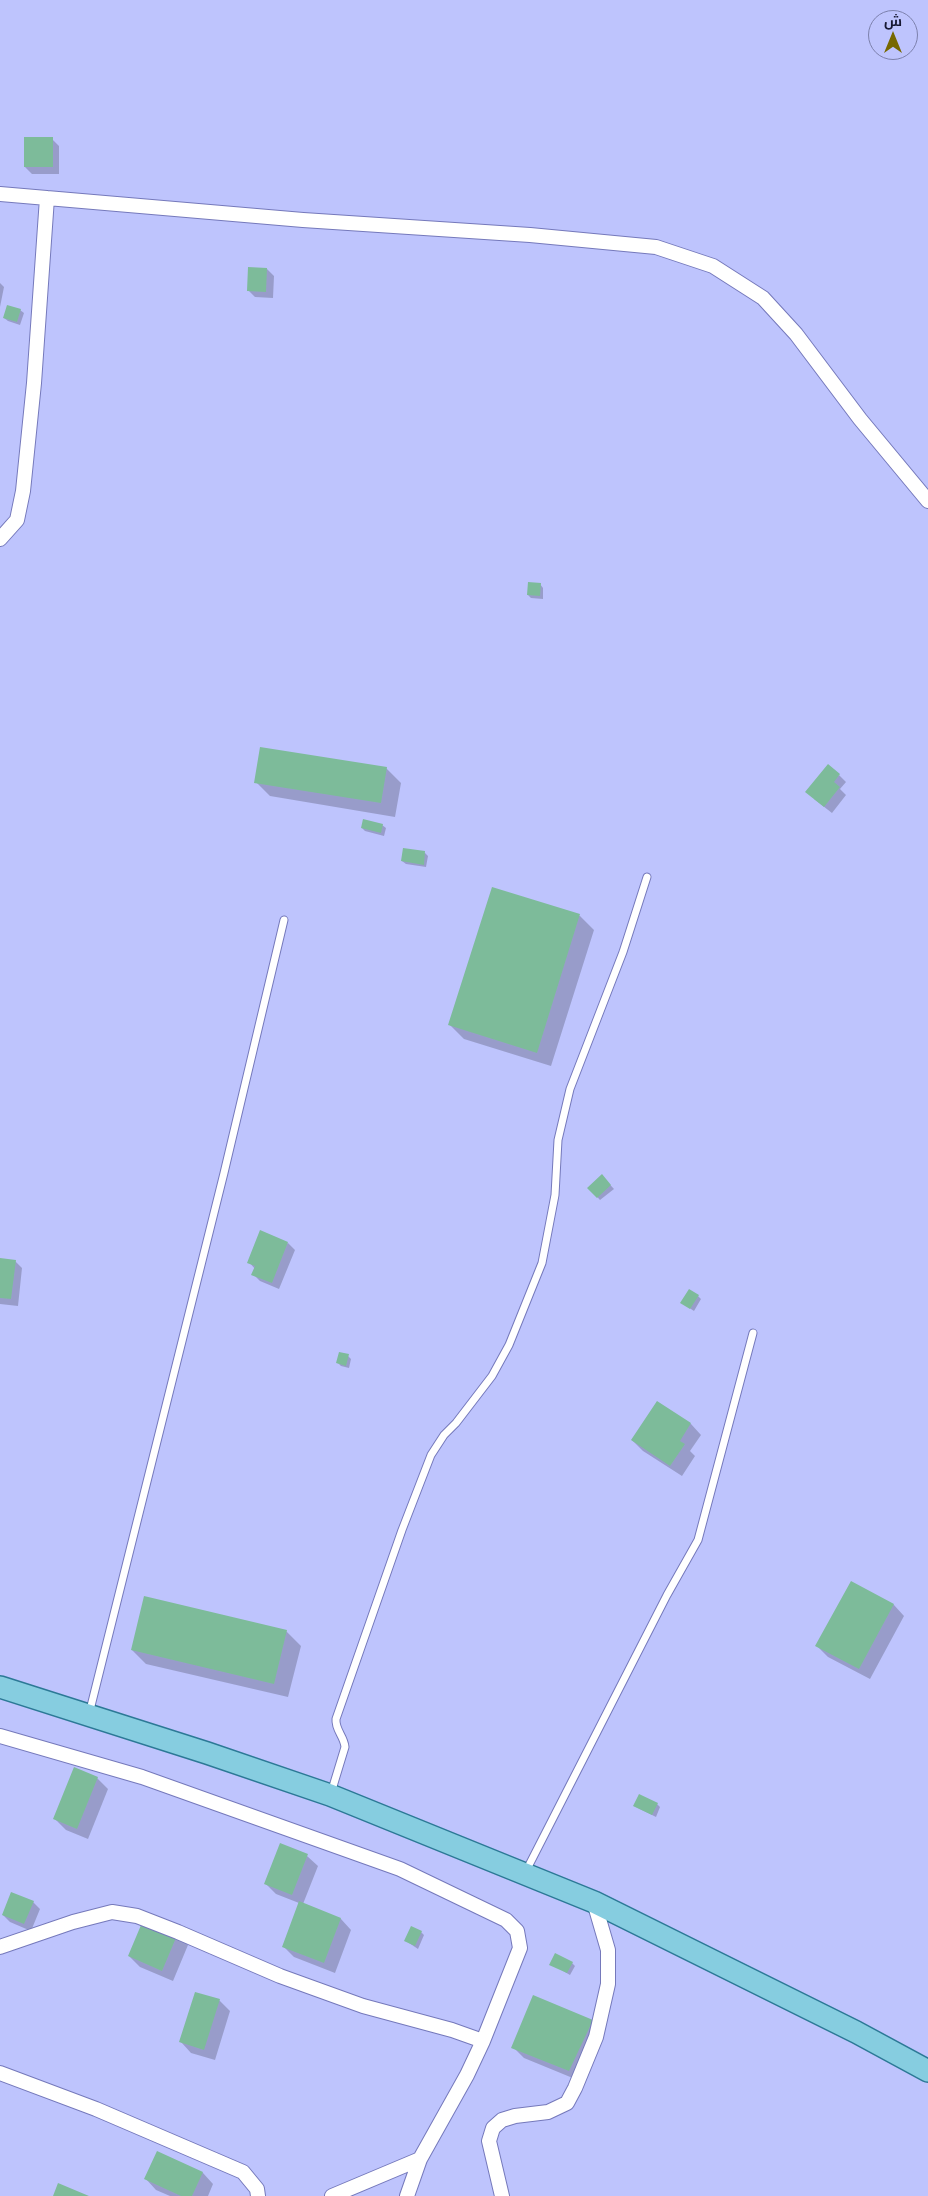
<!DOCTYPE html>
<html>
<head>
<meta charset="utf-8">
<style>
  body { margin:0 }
  #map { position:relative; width:928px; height:2196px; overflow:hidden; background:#bec4fd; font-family:"Roboto Condensed",Cairo,sans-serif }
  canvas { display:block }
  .north { position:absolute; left:868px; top:10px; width:50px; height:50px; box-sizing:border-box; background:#bec4fd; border:1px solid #7c80ac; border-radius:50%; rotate:0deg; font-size:14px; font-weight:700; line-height:20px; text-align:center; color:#181933 }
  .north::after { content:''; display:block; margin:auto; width:18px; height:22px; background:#776800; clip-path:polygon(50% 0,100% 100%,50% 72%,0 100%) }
</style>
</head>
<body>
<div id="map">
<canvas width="928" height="2196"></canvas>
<div class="north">ش</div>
</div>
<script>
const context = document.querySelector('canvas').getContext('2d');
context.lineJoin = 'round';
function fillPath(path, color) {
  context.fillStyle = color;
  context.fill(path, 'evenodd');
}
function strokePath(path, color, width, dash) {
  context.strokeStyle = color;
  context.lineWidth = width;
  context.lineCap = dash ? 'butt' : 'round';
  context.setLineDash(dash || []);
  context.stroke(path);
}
fillPath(new Path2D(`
  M52,139L59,146V174H32L25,167Z
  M267,269L274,276L273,298L255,297L248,290Z
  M0,283L4,287L0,307Z
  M20,310L24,313L20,325L8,321L4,318Z
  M540,584L543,588V599L531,598L528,595Z
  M386,768L401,783L395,817L270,796L256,782Z
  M839,775L846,782L840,789L846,795L832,813L814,799Z
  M382,825L386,828L384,836L365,831L362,828Z
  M404,849L425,853L428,856L426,867L406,864L402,861Z
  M493,888L580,916L594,930L551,1066L464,1039L450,1025Z
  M602,1176L614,1189L600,1200L589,1188Z
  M288,1243L295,1250L279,1289L260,1281L253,1274L255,1269L249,1262Z
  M0,1259L15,1261L22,1268L18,1306L0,1304Z
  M698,1296L701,1299L694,1311L685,1305Z
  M348,1356L351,1359L349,1368L341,1366L338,1363Z
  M657,1402L691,1424L701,1435L690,1451L695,1456L682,1476L643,1451L632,1440Z
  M851,1582L894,1605L904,1616L870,1679L828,1657L817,1646Z
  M286,1631L301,1646L288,1697L146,1664L132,1650Z
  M97,1778L108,1789L88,1839L66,1830L55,1819Z
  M657,1804L660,1807L656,1817L634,1806Z
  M307,1856L318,1866L303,1904L341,1919L351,1930L335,1973L294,1957L283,1946L299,1903L276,1894L265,1883Z
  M33,1902L40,1909L31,1931L10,1922L3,1915Z
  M421,1932L424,1935L418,1949L406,1941Z
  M178,1934L188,1945L173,1981L140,1967L129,1956Z
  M572,1963L575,1966L570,1975L551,1964Z
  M219,2000L230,2011L215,2060L191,2053L181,2042Z
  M592,2021L603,2031L580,2081L524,2058L513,2047Z
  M158,2153L203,2173L213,2184L208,2196H170L156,2190L146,2179Z`), '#0003');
fillPath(new Path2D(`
  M24,137H53V167H24Z
  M248,267L267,268L266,292L247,291Z
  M7,305L21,309L17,322L3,318Z
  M528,582L541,583L540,596L527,595Z
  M260,747L387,767L381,803L254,783Z
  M828,764L840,774L834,782L840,787L824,807L805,792Z
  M363,819L383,824L381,833L361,828Z
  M403,848L425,851L424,865L401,861Z
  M492,887L580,914L537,1053L448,1025Z
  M602,1174L611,1185L597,1198L587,1188Z
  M260,1230L288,1242L272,1283L251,1275L255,1266L247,1263Z
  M0,1258L16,1260L11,1299L0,1298Z
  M689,1289L699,1295L690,1309L680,1303Z
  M339,1352L349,1354L346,1366L336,1363Z
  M657,1401L691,1423L680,1441L685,1444L670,1466L631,1440Z
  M851,1581L894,1604L859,1669L815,1646Z
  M144,1596L287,1630L274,1684L131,1650Z
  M74,1767L98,1777L77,1829L53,1819Z
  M639,1794L658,1803L652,1815L633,1806Z
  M280,1843L308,1854L292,1895L264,1884Z
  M11,1892L34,1901L24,1924L2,1915Z
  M299,1901L341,1918L324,1963L282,1947Z
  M144,1918L178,1933L162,1971L128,1956Z
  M411,1926L422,1931L415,1946L404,1941Z
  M555,1953L573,1962L567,1973L549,1965Z
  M195,1992L220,1999L204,2050L179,2042Z
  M533,1995L593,2020L569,2071L511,2048Z
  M157,2151L203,2172L192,2196H181L144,2179Z
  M58,2183L89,2196H53Z`), '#7dbb9a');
const lane = new Path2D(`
  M89,1714L224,1173L284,920
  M331,1793L345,1747C344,1736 335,1730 336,1719L402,1530L431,1455L444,1435L456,1423L492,1376L509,1345L542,1263L555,1195L558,1140L570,1089L623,952L647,877
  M526,1871L667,1595L698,1540L753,1333`);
const street = new Path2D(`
  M0,194L303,220L530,235L656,247L713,266L763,298L796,334L860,419L928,501
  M0,539L17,520L23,491L34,383L47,198
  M0,1736L142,1777L400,1869L506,1920L517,1931L520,1948L483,2041L467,2075L420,2159L407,2196
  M0,1947L73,1922L112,1912L137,1916L178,1932L280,1976L363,2006L452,2030L483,2041
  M0,2073L96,2109L243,2172L257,2189L258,2196
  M332,2196L420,2159
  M502,2196L489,2141L493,2128L502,2120L515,2116L548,2112L567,2103L575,2088L596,2037L608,1984V1950L594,1902`);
const primary = new Path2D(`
  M0,1687L207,1753L330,1795L594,1902L856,2032L928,2071`);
strokePath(lane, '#7579bb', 9);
strokePath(street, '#7579bb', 16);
strokePath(primary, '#2c7996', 24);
strokePath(lane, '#fff', 7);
strokePath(street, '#fff', 14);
strokePath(primary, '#86cde0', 21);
</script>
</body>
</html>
